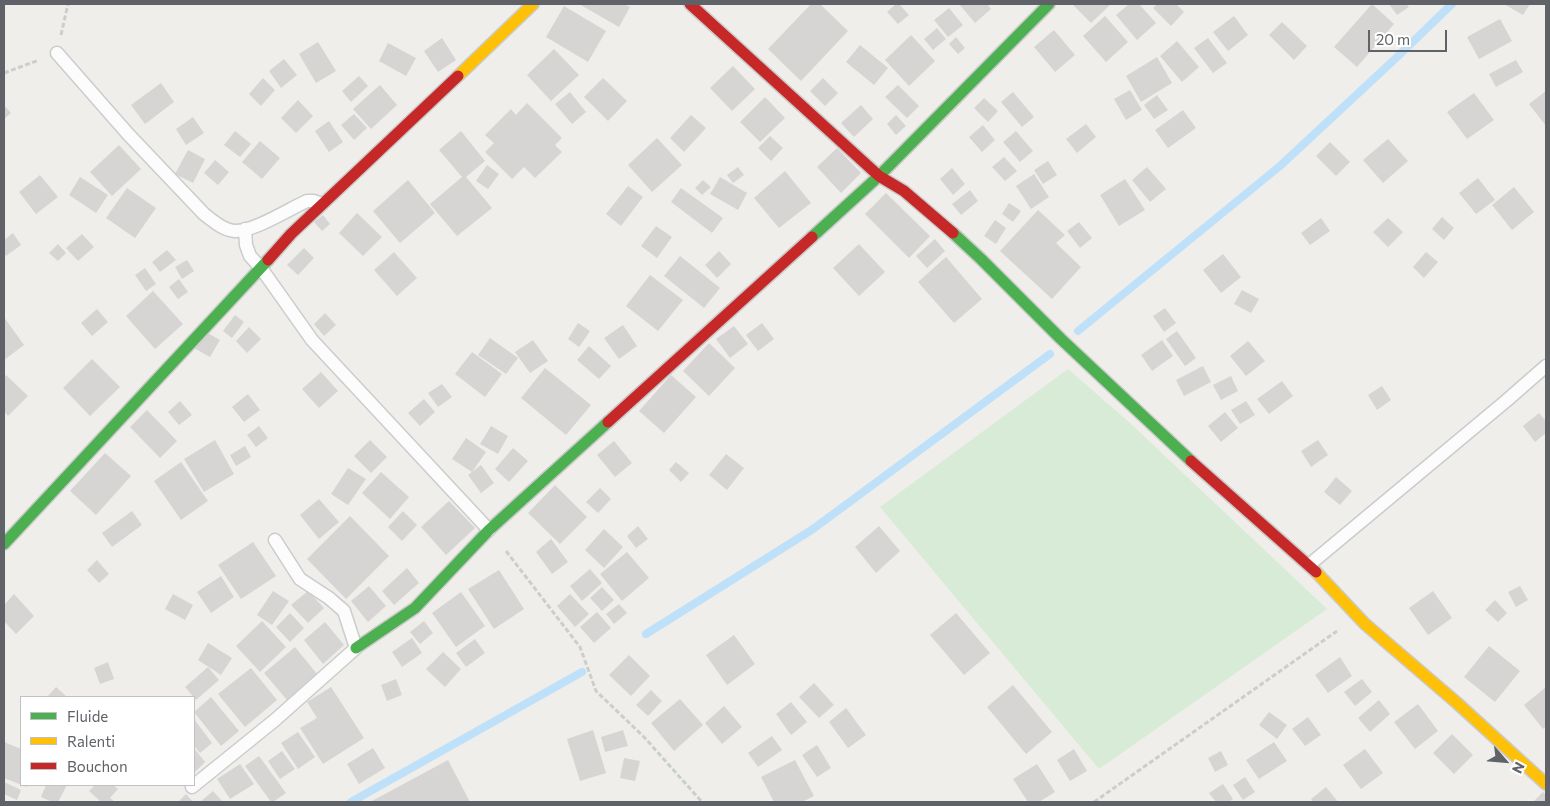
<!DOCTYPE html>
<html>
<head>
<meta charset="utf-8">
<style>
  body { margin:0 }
  #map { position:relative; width:1550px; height:806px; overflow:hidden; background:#efeeea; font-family:Commissioner,sans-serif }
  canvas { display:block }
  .frame { position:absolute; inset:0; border:5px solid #5f6368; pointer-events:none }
  .legend { position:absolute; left:20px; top:696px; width:175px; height:90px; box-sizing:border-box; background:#fff; border:1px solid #bfc1c3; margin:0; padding:6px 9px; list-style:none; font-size:15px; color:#5f6368 }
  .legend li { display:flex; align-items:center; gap:10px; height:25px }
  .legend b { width:25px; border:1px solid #bfc1c3 }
  .north { position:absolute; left:1480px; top:736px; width:50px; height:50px; -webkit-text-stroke:4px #fff; paint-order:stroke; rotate:117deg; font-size:14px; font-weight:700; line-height:20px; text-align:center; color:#5f6368 }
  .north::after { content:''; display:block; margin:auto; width:18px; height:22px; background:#5f6368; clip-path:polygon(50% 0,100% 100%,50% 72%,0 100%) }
  .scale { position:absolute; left:1368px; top:30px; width:79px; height:22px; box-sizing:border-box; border:2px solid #5f6368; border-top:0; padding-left:6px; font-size:15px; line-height:18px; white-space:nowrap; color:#5f6368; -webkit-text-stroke:4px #fff; paint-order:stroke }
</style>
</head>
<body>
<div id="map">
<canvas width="1550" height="806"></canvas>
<div class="frame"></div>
<ul class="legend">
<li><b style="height:6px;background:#4caf50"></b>Fluide</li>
<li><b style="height:6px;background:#ffc107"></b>Ralenti</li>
<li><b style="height:6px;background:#c62828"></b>Bouchon</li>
</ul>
<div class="north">N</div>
<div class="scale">20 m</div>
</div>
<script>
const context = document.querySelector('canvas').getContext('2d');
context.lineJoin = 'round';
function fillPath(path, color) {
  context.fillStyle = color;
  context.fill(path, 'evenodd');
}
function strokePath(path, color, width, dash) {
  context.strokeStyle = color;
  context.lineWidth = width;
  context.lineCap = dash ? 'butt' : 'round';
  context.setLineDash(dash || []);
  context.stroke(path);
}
fillPath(new Path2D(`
  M1068,369L1130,423L1327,609L1099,769L880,507Z`), '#d8ebd6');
strokePath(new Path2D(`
  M1078,331L1280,166L1396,58L1452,4
  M646,634L813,529L1050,354
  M351,802L582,672`), '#bfe0f9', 8);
fillPath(new Path2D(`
  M579,4H624L630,7L619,27Z
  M811,4H820L848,31L801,81L768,49Z
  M896,4H899L909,15L898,24L887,12Z
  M959,4H987L991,9L975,23Z
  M1072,4H1111L1091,23Z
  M1129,4H1139L1156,23L1137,40L1116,15Z
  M1157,4H1176L1184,12L1171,26L1153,8Z
  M1372,4L1394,24L1357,67L1334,47Z
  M1389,4H1406L1409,7L1397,15Z
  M1504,4H1530L1523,15Z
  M564,6L606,31L588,62L546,37Z
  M949,8L963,25L948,37L934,20Z
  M1105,16L1128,42L1106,62L1083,36Z
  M1234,16L1248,35L1228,51L1213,32Z
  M1500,19L1512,41L1479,59L1467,37Z
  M1282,22L1307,46L1294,60L1269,35Z
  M937,28L946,39L933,50L924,39Z
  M1054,30L1075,55L1055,72L1034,47Z
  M911,35L935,61L909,86L885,60Z
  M956,37L965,48L958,54L949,44Z
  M442,38L456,60L438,72L424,51Z
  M1208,38L1227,63L1213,73L1194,48Z
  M1177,41L1199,67L1182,82L1160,56Z
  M318,42L336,71L316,83L299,54Z
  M388,43L416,58L406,76L379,61Z
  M860,45L888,68L874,85L846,62Z
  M554,49L579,75L551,101L527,75Z
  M1157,57L1172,83L1141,102L1126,76Z
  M284,59L297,75L281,88L269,71Z
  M1516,60L1523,72L1496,87L1489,74Z
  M733,66L755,89L732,111L710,88Z
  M359,76L368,86L351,102L342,91Z
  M263,78L275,90L261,106L249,94Z
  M603,78L627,101L608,121L584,97Z
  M823,78L838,93L825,106L810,91Z
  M161,83L174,102L145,124L131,105Z
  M380,85L397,105L371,129L353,109Z
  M898,85L919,106L907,118L885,97Z
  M1130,90L1142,110L1126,120L1114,99Z
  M1546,91V126L1529,104Z
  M570,92L586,112L572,124L555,104Z
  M1013,92L1034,117L1022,127L1001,102Z
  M1474,93L1494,120L1467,139L1447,112Z
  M1157,95L1168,110L1154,119L1144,105Z
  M765,97L785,118L760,142L740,122Z
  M984,98L998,111L988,122L974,108Z
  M298,100L313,116L296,133L281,118Z
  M527,103L562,138L555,145L562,152L535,178L524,167L512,179L485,152L494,143L485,135L511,109L516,115Z
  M4,105L11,113L4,119Z
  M861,105L873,119L854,137L841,123Z
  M1183,110L1196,128L1168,148L1155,130Z
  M354,114L367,128L354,140L341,125Z
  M691,115L706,128L684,152L670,138Z
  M896,115L906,126L896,135L887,124Z
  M193,117L204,133L186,145L176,129Z
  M329,121L343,142L329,152L315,131Z
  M1086,124L1096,137L1077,153L1066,139Z
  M983,125L995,140L982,152L969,137Z
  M235,131L251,144L240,157L224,145Z
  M461,131L485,161L466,177L492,208L457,236L430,204L462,177L439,150Z
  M1016,131L1033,151L1020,162L1003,142Z
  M770,136L783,148L771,161L758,148Z
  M657,138L682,165L652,192L628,165Z
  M1388,139L1408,161L1383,183L1363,160Z
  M260,141L280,158L262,179L242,162Z
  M1330,142L1350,162L1336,176L1316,156Z
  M119,145L141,169L112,196L90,172Z
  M837,148L861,173L841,193L817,167Z
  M188,150L205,159L193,183L175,174Z
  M1004,157L1017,171L1005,181L992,167Z
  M215,160L229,172L218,185L204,173Z
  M1048,161L1057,175L1043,184L1034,170Z
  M487,165L499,174L488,189L476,181Z
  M738,167L744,175L733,183L727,175Z
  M1147,167L1166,189L1150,202L1132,180Z
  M952,168L965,184L953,195L940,179Z
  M785,171L811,203L779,228L754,198Z
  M1034,174L1049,197L1031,209L1016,186Z
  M40,175L58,197L36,214L19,192Z
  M80,177L108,195L96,213L69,195Z
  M720,177L747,193L738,210L710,194Z
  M1478,178L1495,200L1476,214L1459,193Z
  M1125,179L1145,210L1119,226L1100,195Z
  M408,180L435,213L400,243L373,211Z
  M703,180L711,187L702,195L695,188Z
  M628,186L643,197L621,226L606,214Z
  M1514,187L1534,212L1512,230L1492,205Z
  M127,188L156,208L135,238L106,218Z
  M681,188L723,218L712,233L671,202Z
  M970,190L978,201L961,215L952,204Z
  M886,193L930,236L909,258L865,214Z
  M1009,203L1021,211L1013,222L1002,214Z
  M1038,210L1065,235L1056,243L1081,267L1052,299L1000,251Z
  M357,213L382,237L363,256L339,233Z
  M323,215L330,224L322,231L314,222Z
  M1442,217L1454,228L1444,240L1432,229Z
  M1321,218L1330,231L1310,245L1301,233Z
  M1388,218L1403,232L1388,247L1373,232Z
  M995,220L1006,228L996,244L984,236Z
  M1079,222L1092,238L1080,248L1067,231Z
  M656,226L672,237L657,258L641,246Z
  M13,233L21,245L6,256L4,252V240Z
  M82,234L94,247L78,261L66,248Z
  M935,239L945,251L927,268L916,256Z
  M58,244L66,253L58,261L49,253Z
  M859,244L885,272L859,296L833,268Z
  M304,248L314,258L298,275L287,265Z
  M167,250L176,260L160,272L152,262Z
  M719,251L731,264L717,278L705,265Z
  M394,252L417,278L397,296L374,270Z
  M1426,252L1438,262L1424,278L1413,267Z
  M1223,254L1241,277L1221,293L1203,270Z
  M680,256L720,288L704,308L664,276Z
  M946,257L982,299L954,323L918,282Z
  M187,260L194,271L182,279L175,267Z
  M145,268L156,284L146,291L135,275Z
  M650,275L683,300L658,331L626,306Z
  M179,279L188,292L178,299L169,287Z
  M1242,290L1259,299L1251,313L1234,304Z
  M153,291L183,324L155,349L126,316Z
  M1165,308L1176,323L1164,332L1153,316Z
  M97,309L108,322L92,336L81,323Z
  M325,313L336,325L324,336L314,324Z
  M235,315L244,322L232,338L223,331Z
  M4,317L24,345L4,360Z
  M578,323L590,331L579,347L568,339Z
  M762,323L774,339L758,351L746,335Z
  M623,325L637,346L619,359L604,338Z
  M734,326L748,344L730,358L716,339Z
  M249,327L261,339L247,353L236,341Z
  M204,331L220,340L210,357L194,348Z
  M1177,331L1196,358L1185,366L1166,339Z
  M490,338L518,358L506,374L478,355Z
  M533,340L548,361L530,373L515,352Z
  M1162,340L1173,356L1152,371L1141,355Z
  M1248,341L1265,361L1246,376L1230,356Z
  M709,343L735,368L709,396L683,371Z
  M589,346L611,366L599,379L577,360Z
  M472,352L502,374L485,397L455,374Z
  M92,359L120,387L90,416L63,388Z
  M1203,366L1211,382L1184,396L1176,380Z
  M545,368L591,405L566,435L521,398Z
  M321,372L338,391L319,408L302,389Z
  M6,375L28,396L8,416L4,411V378Z
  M671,375L696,397L664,433L639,411Z
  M1231,376L1238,391L1221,400L1213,385Z
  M1282,381L1293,396L1269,414L1257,399Z
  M442,384L452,397L438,407L428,393Z
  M1382,386L1391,400L1377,410L1368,395Z
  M248,394L260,410L244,422L232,407Z
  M424,399L435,412L420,426L408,413Z
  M180,401L192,415L179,425L168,412Z
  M1246,401L1255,415L1240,424L1231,410Z
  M147,410L177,441L160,458L130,427Z
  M1225,412L1238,428L1221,442L1208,426Z
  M1539,413L1546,421V433L1535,442L1523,426Z
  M259,426L268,438L256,447L247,435Z
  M491,426L508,436L498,454L480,444Z
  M466,438L486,452L472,472L452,459Z
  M215,440L234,474L204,492L184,459Z
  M370,440L387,457L371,473L354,456Z
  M1318,440L1328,455L1311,467L1301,451Z
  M614,441L632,463L615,477L597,455Z
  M245,446L251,457L236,466L230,455Z
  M513,448L528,461L509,482L495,469Z
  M105,453L131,476L96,515L70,491Z
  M726,454L744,468L727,490L709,475Z
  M181,462L208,501L181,520L154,481Z
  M676,462L689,473L681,482L669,470Z
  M481,465L494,483L481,493L468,475Z
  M348,468L366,479L348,505L331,494Z
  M381,472L409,497L390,519L362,493Z
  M1336,477L1352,491L1340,505L1324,492Z
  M555,485L587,517L560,544L528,513Z
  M600,488L611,499L598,513L586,502Z
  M319,499L339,522L319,539L300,515Z
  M449,501L475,528L446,555L421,527Z
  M132,511L142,525L112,547L102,533Z
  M403,511L417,525L402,541L388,527Z
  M350,516L389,556L346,599L307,559Z
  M638,526L648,539L636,548L627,536Z
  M879,526L900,551L876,573L855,547Z
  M604,529L623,547L604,568L585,550Z
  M551,539L568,562L552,574L536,552Z
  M253,542L276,576L241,599L218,565Z
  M627,552L649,578L622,601L600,574Z
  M97,560L109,574L99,583L87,570Z
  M407,568L419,583L394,605L382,591Z
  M590,569L602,583L582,601L570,586Z
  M499,570L524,609L494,629L468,589Z
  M221,576L234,597L211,613L197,592Z
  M369,586L386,606L368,622L351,601Z
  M1520,586L1528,600L1516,607L1508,592Z
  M602,587L614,600L602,611L590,598Z
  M273,591L289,601L272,625L257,615Z
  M308,591L324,608L308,623L291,605Z
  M1433,591L1452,618L1428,635L1409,608Z
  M461,592L485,626L456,647L432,613Z
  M14,594L34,616L16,634L4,621V605Z
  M173,594L193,605L185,620L165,609Z
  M570,594L589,614L575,627L557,606Z
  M1495,600L1507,613L1498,622L1485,610Z
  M619,604L627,613L614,624L606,614Z
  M597,612L611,628L594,643L580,627Z
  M290,613L304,628L290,642L276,627Z
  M956,613L990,653L964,675L930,635Z
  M262,621L286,647L260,672L236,646Z
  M424,621L433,633L420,644L410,632Z
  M325,622L344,645L323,664L304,640Z
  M734,635L755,664L727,685L706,655Z
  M412,638L422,653L402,667L392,652Z
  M475,639L485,653L466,667L456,653Z
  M208,643L232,658L221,675L198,660Z
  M1489,646L1520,671L1495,702L1464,677Z
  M295,647L317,674L287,700L264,673Z
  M443,652L461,669L445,687L426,669Z
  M629,655L650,676L631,696L609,675Z
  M1340,657L1352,676L1328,693L1315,675Z
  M108,662L114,679L100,684L94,668Z
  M208,667L219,680L196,700L185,687Z
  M251,668L277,700L245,727L218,694Z
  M396,679L402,695L387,701L381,685Z
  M1362,679L1372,692L1355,706L1344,692Z
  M814,683L834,705L819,718L799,697Z
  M1013,685L1052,732L1026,754L987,707Z
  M56,687L67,697H47Z
  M331,687L364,738L323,764L300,728L317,718L307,702Z
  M1546,687V726L1543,729L1524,705Z
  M651,690L662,701L648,716L636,705Z
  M211,697L239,731L221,746L194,712Z
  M680,699L703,725L674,751L651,723Z
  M1379,700L1390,714L1370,732L1358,718Z
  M791,702L807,722L791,735L776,714Z
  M1418,704L1438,731L1415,749L1394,722Z
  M724,706L742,727L722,744L705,723Z
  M846,708L866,735L848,748L829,722Z
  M1269,712L1287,725L1277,739L1259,725Z
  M1308,717L1321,735L1305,746L1292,729Z
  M194,719L212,743L200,753L194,746Z
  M593,730L606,773L580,781L567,739Z
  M623,730L628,746L605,752L601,737Z
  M298,732L315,757L298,769L281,743Z
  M1452,734L1473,755L1454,774L1433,753Z
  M772,736L782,750L758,767L748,753Z
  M4,742L21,749V785H28L27,787L4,778Z
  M1274,742L1287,761L1259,779L1246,760Z
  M817,745L831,768L817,777L802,755Z
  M194,748L205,762L194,773Z
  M373,748L385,768L359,784L347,764Z
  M1074,749L1087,771L1070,781L1057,760Z
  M1365,749L1383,773L1361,789L1343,765Z
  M282,751L295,769L280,779L268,761Z
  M1221,751L1228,765L1215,772L1208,758Z
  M259,756L286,793L273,802H271L245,766Z
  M624,758L640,761L635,781L620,778Z
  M448,760L470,802H370Z
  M795,760L814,796L802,802H774L761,777Z
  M240,764L254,784L230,799L217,779Z
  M1037,764L1055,792L1039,802H1028L1013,779Z
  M1245,777L1255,792L1243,800L1233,785Z
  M4,782L21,790L17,800L4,794Z
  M1223,784L1233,799L1229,802H1216L1209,793Z
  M46,785H67L58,802H52L41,797Z
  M95,785H113L118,789L110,798L115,802H101L89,791Z
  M1326,787L1338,802H1313L1311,799Z
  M213,791L223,802H200Z
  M1543,792L1546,795V802H1533Z
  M186,794L193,802H178Z`), '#d6d5d3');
const lane = new Path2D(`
  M57,53L128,134L204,214C213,221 223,230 235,231C253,232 289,209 307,201H314L322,204
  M245,229L246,245L250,256L261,268L312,340L489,530
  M1309,565L1506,401L1546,366
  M192,787L275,720L356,648L344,611L329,598L300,579L275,540`);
const fast = new Path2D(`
  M953,233L981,259L1061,339L1191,461
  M812,237L879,176L1049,4
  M4,544L268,260
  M356,648L415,608L489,530L608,422`);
const slow = new Path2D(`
  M458,76L533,4
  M1316,572L1365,624L1457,703L1546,784`);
const jam = new Path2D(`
  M690,4L879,176L904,191L953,233
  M268,260L291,234L458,76
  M608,422L812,237
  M1191,461L1316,572`);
strokePath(lane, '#cbcccc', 15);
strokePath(fast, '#cacacb', 14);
strokePath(slow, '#cacacb', 14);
strokePath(jam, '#cacacb', 14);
strokePath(new Path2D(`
  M61,35L68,4
  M4,73L39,60
  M506,551L580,647L596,691L644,737L702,802
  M1094,802L1337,631`), '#cacfcc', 3, [5, 2.5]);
strokePath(lane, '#fdfcfc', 12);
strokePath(fast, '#4caf50', 11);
strokePath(slow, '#ffc107', 11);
strokePath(jam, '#c62828', 11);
</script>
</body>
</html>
